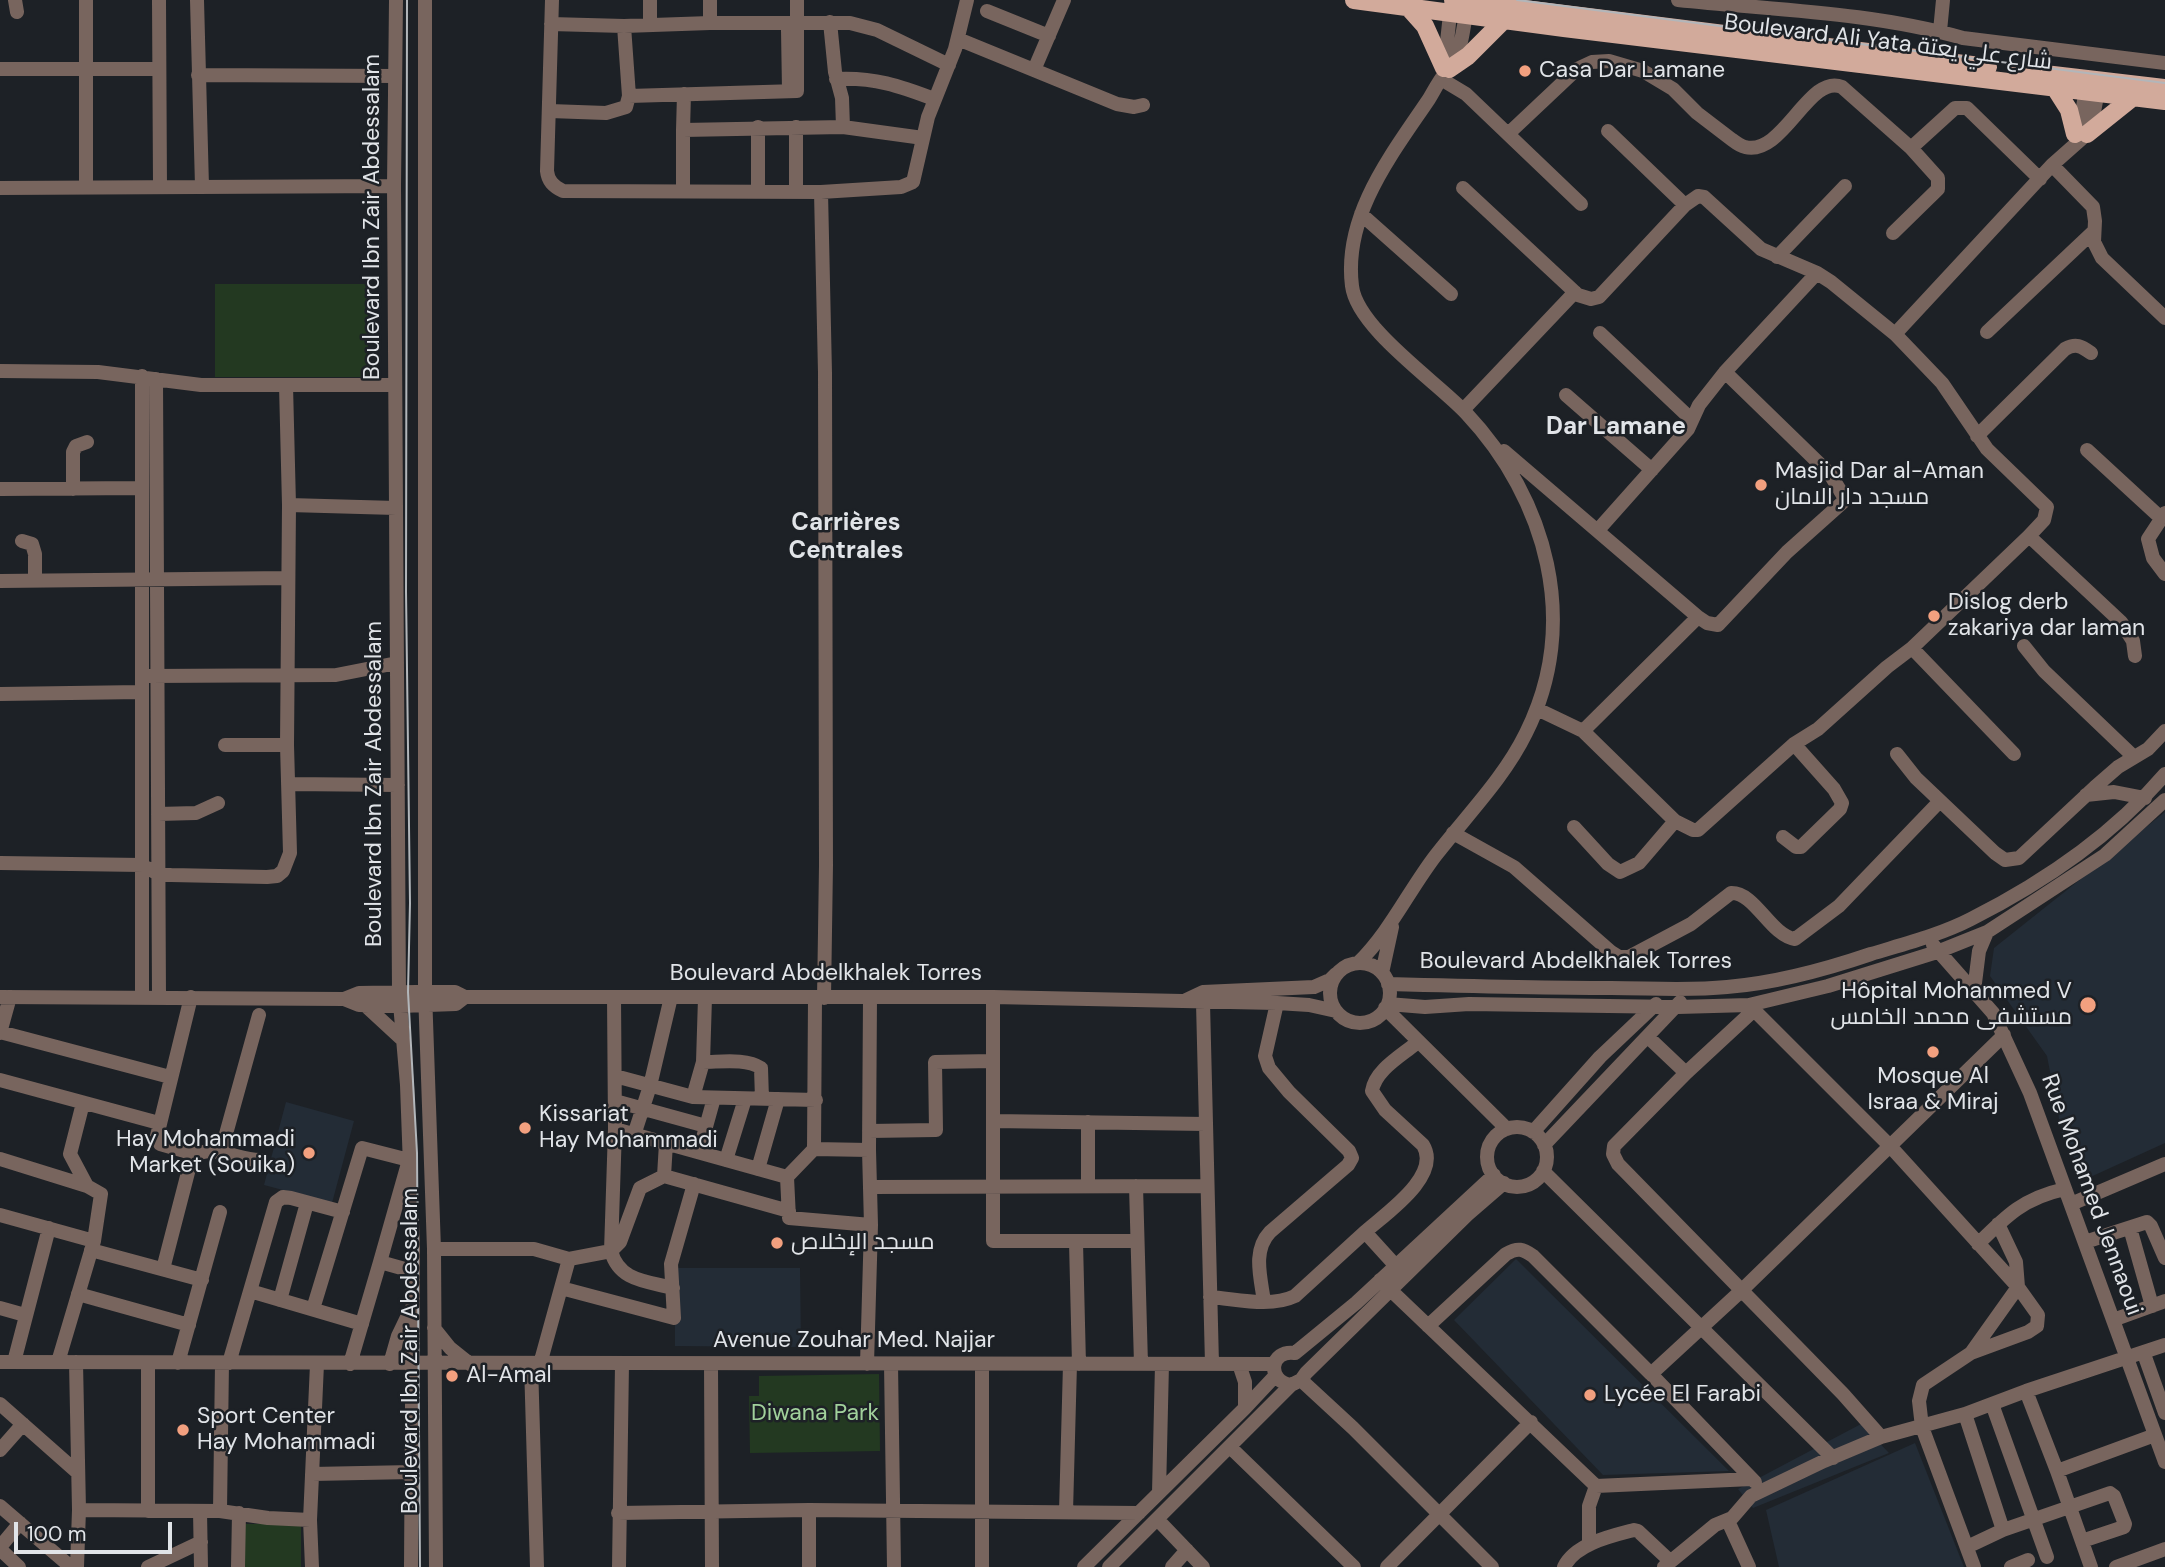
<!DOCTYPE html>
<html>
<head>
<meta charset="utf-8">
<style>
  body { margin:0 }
  #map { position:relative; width:2165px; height:1567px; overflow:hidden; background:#1d2126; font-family:"DM Sans",sans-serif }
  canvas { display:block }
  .scale { position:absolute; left:14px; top:1522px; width:158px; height:32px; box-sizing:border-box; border:4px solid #e1e4e8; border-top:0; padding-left:9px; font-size:21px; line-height:24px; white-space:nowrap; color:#e1e4e8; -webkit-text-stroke:5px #1d2126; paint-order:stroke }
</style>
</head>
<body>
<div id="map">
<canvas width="2165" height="1567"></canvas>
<div class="scale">100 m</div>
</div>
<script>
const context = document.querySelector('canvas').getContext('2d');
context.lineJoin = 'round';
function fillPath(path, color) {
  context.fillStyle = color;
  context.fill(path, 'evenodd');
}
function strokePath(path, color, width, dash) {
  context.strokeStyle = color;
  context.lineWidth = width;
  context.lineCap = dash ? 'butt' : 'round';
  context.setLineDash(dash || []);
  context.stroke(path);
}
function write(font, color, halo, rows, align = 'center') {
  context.font = font + ' "DM Sans",Cairo,sans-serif';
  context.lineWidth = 5;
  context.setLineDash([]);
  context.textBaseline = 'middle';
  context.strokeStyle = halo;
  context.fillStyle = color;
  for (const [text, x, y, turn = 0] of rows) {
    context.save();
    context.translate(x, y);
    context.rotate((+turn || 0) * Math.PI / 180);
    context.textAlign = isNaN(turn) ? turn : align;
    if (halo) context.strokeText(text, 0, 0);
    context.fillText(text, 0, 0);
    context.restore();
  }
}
fillPath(new Path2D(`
  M2165,812V1143L2086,1179L2063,1139L2047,1056L1990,976L1994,948Z
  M286,1102L354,1121L332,1203L264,1185Z
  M1516,1259L1729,1471L1603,1475L1454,1320Z
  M675,1268H800L801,1347L675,1346Z
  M1861,1424L1889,1453L1753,1508L1738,1489Z
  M1915,1443L1964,1567H1779L1766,1510Z`), '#232c36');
fillPath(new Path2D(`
  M215,284H368V377H215Z
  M879,1374L880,1451L750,1453L749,1396H759V1376Z
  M242,1524H301V1567H242Z`), '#233921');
strokePath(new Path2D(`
  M15,0L17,12
  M86,0V187
  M159,0L160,186
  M197,0L202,186
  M396,0L394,186L399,992L407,1085L413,1248L411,1567
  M425,0V992L434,1249L436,1567
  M552,0L547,171C548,181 553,186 563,191L821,192
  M650,0V25
  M1678,0C1773,10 1872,12 1963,38L2165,63
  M987,11L1049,36
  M830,22L835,72L842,98L843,127
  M710,23V0
  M551,24L624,26L710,23H850L877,30L949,65
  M788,30L789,91
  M1940,31L1943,0
  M958,39L1117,104L1134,107L1143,105
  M0,69H158
  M1444,69L1451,5
  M1034,70L1064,0
  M198,75L395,76
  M836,79C874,77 900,86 934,99
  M1441,79L1466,94L1581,204
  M629,96L797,91V0
  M550,111L606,113L626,107L629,96L624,26
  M683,130L684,94
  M1608,131L1685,205
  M1508,134L1577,69L1592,62L1609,61L1643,71L1673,89L1697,113L1731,139C1735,142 1740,146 1745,147C1783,157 1809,73 1842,87L1911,148L1938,178V189L1893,233
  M2075,135L2082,113L2087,83
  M1911,148L1955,108H1967L2040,179
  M2052,165L2093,207L2095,221L2094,242L2102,258L2165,318
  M0,188L394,186
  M1463,188L1578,295L1591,299L1599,297L1685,205L1698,196L1704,197L1761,249L1817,273L1831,282L1895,334L1942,383L1987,449L2047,507L2044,520L2029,536L1912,648L1887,667L1818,729L1794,744L1698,830H1693L1675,821L1583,731L1537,709
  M683,191V130L843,127L923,138
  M758,191V127
  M796,191V127
  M1361,214L1451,294
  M1777,257L1845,186
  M1987,332L2093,232
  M1600,333L1692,420
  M1895,334L2052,165L2087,134L2094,112L2099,85
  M0,371L98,372L201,385H395
  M142,376V997
  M156,379L159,997
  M1566,395L1652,470
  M1463,410L1575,292
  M1977,436L2065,349C2076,343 2081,346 2091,353
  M2087,450L2161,518
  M1504,451L1698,617L1707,623L1718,625L1787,552L1843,502L1844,497L1830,474L1725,372
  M0,489L141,488
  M73,489V452L76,446L87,442
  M289,505L396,508
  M2165,513L2148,539L2153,558L2165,574
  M1598,530L1688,429L1699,405L1725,372L1817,273
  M2029,536L2121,622L2133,641L2135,656
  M22,541L32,544L35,554V581
  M0,581L288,578
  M2024,646L2044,671L2134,757
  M1912,648L2014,754
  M149,676L336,675L397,663
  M0,694L141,692
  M1583,731L1698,617
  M225,745H287
  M1897,754L1916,778L1995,853L2005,860L2019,858L2095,787L2118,767L2148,749L2165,731
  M288,784L398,785
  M2086,795L2114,792L2145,798
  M158,814L196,813L218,803
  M1574,827L1608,864L1620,872L1639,863L1675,821
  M1453,833L1514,867L1611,952L1619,957H1629L1691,924L1731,893C1755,892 1770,935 1795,939L1839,906L1940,801
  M1783,837L1796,847H1801L1840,809L1842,803L1834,789L1794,744
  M0,863L142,865L158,874L171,875L267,877L277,876L283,871L290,853L287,745L289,505L286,385
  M1933,945L1993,1013L2030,1093L2165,1462
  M1358,963C1390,932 1409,890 1436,855C1467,815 1504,778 1526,733C1581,623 1547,499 1466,413C1437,382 1357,328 1352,286C1343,215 1392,154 1429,99C1434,91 1438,82 1444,75C1447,70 1451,67 1454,62C1462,46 1464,25 1467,7
  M1330 993a30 30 0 1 1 60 0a30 30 0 1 1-60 0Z
  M1382,973L1392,927
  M1388,984C1462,986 1536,988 1611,988C1649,988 1688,991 1727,987C1777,983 1824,970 1871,954C1904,944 1940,935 1971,919C2042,883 2113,835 2165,774
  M1974,991L1979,951L1987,932
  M0,997L344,999L359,993L416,992H455L465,997H993L1277,1003L1309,1005L1336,1011
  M191,997L157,1136L160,1144L195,1154
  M993,997V1241H1137
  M815,998L814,1149L869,1150
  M824,998L826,865L825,373L821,192L901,187L913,182L928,117L955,49L967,0
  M344,999L359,1005L400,1006L456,1004L465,997
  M1186,1000L1203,992L1314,987L1330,980L1336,974
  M1203,1003L1212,1364
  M1388,1004L1425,1007L1469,1004L1678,1007L1749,1005L1828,986L1937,952L1987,932L2105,855L2165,800
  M365,1005L404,1041
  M1749,1005L1890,1146L2018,1287L2038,1315L2037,1326L2028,1332L1971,1353
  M1385,1008L1507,1129
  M0,1032L170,1077
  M0,1033L10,997
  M1648,1037L1686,1073L1614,1146L1613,1154L1618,1164L1843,1394L1881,1437
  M703,1062C721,1062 746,1058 761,1068L762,1099
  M1686,1073L1754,1010
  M615,1076L693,1097L816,1100
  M0,1080L159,1123
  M693,1097L703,1062L705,998
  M615,1101L706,1126
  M83,1103L70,1154L87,1186
  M993,1121L1206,1124
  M1088,1122V1186
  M1487 1157a30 30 0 1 1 60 0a30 30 0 1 1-60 0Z
  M615,1129L787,1177L814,1149
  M869,1131L936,1130L935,1062L993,1061
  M1533,1132L1600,1057L1656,1004
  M634,1135L650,1086L671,997
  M1544,1145L1680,1002
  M221,1152L259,1015
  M699,1152L714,1098
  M0,1159L87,1186L101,1194L94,1241L58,1362
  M726,1160L745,1099
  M758,1169L778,1099
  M1543,1171L1833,1458
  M664,1176L666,1143
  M787,1177L789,1218L871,1225
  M1136,1186L1141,1364
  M870,1187L1207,1186
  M2071,1204L2165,1164
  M0,1215L94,1241
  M2130,1228L2152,1306
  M1365,1232C1385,1214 1442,1176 1423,1145L1385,1110L1372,1091C1375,1071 1399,1057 1414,1045
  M1076,1242L1079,1364
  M2085,1242L2147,1222L2151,1226L2165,1258
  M1978,1244C2007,1215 2024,1198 2065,1189
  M434,1249H534L569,1259L611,1251L615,1129L614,997
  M91,1250L202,1280
  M163,1269L192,1157C212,1142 239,1161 261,1160
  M1380,1280L1596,1486L1752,1479
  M561,1288L674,1318L671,1264L694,1184
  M673,1288C646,1281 619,1281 611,1251L620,1242L640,1188L664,1176L789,1211
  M250,1291L362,1324
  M78,1294L189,1325
  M1210,1297C1237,1299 1270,1308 1295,1296L1365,1232L1395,1265
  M280,1300L307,1203
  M1264,1302C1261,1278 1252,1251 1270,1232L1348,1165L1352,1158L1349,1151L1289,1092L1269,1068L1265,1056L1277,1003
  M0,1308L25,1315
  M313,1309L362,1148L409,1160L380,1262
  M2113,1320L2165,1301
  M1428,1326L1506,1254C1518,1247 1523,1249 1533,1256L1651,1374L1741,1291L2004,1035
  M434,1328L450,1348L470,1364
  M2144,1354L2165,1413
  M0,1362L1274,1364
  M14,1362L49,1228
  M76,1362L79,1510L77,1567
  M148,1363V1511
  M178,1363L220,1212
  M229,1363L276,1202L283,1197L291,1198L343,1212
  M350,1364L380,1262L412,1271
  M390,1364L398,1336L410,1311
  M531,1364L537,1567
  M540,1364L569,1259
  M711,1364L712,1567
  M867,1364L871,1225L869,1150L870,998
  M891,1364L894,1567
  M982,1364V1567
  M1239,1364L1245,1382V1408
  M1651,1374L1755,1482
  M1301,1380L1353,1428L1492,1567
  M1291,1385C1266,1381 1270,1349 1295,1353L1356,1303L1494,1175
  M2026,1391L2057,1471L2091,1567
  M0,1404L77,1472
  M1992,1404L2047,1557
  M1965,1414L2003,1530L1967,1547
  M1231,1448L1354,1567
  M0,1450L23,1424
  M2057,1471L2155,1435
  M312,1474L412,1472
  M1159,1493L1162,1364
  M0,1506L71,1567
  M79,1510L220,1511L268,1518L310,1520
  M200,1511L201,1567
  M220,1511L222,1363
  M1066,1512L1070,1364
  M618,1513L809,1510L1139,1513
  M1158,1520L1203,1567
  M1728,1521L1749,1567
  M2003,1530L2110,1493L2114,1496L2125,1524L2124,1527L2082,1541
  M1589,1544V1506L1596,1486
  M0,1547L20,1523
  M0,1549L19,1567
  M148,1567L201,1542
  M238,1567L239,1513
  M312,1567L310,1520L317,1364
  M619,1567L622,1364
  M809,1567V1510
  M1084,1567L1245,1408L1275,1376
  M1109,1567L1291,1385L1301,1380L1306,1373L1467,1215L1504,1183
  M1172,1567L1187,1550
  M1387,1567L1531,1422
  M1564,1567C1575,1544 1611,1536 1634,1530L1638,1531L1670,1561
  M1664,1567L1715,1525L1732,1518L1751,1496L1824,1461L1881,1437L1965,1414L2026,1391L2165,1345
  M1974,1567L1922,1427L1919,1401L1923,1385L1971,1353L2018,1287L2016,1262L1998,1224
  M2011,1567L2028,1560
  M2116,1567L2165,1549`), '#78655e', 14);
strokePath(new Path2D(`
  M1354,0L1564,28L2165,101
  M1453,0L1988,67
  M1408,7L1425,26L1444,68
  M1449,69L1468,56L1504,20
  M2019,71L2165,88
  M2055,88L2069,110L2075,134
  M2087,134L2132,98`), '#d2aa9b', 18);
strokePath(new Path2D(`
  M407,0L406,591L410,903L408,992L417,1153L420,1567
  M1517,0L2165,83`), '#b2b6ba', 2);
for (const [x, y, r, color] of [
  [1525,71,7,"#f2a07f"],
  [1761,485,7,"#f2a07f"],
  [1934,616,7,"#f2a07f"],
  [2088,1005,9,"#f2a07f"],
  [1933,1052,7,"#f2a07f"],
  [525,1128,7,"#f2a07f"],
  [309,1153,7,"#f2a07f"],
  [777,1243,7,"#f2a07f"],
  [452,1376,7,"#f2a07f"],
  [1590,1395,7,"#f2a07f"],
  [183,1430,7,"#f2a07f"]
]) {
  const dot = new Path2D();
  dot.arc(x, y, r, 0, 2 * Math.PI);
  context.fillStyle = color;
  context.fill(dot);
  strokePath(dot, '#1d2126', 2.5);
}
write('23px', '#e1e4e8', '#1d2126', [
  ["Boulevard Ali Yata شارع علي يعتة",1888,43,7],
  ["Boulevard Ibn Zair Abdessalam",373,217,-90],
  ["Boulevard Ibn Zair Abdessalam",375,784,-90],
  ["Boulevard Abdelkhalek Torres",1576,962],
  ["Boulevard Abdelkhalek Torres",826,974],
  ["Rue Mohamed Jennaoui",2091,1195,70],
  ["Avenue Zouhar Med. Najjar",854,1341],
  ["Boulevard Ibn Zair Abdessalam",411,1351,-90]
]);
write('23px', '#e1e4e8', '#1d2126', [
  ["Casa Dar Lamane",1539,71],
  ["Masjid Dar al-Aman",1775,472],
  ["مسجد دار الامان",1775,498],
  ["Dislog derb",1948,603],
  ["zakariya dar laman",1948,629],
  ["Hôpital Mohammed V",2072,992,"right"],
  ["مستشفى محمد الخامس",2072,1018,"right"],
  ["Mosque Al",1933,1077,"center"],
  ["Israa & Miraj",1933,1103,"center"],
  ["Kissariat",539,1115],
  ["Hay Mohammadi",539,1141],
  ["Hay Mohammadi",295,1140,"right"],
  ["Market (Souika)",295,1166,"right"],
  ["مسجد الإخلاص",791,1243],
  ["Al-Amal",466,1376],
  ["Lycée El Farabi",1604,1395],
  ["Sport Center",197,1417],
  ["Hay Mohammadi",197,1443]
], 'left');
write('23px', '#a1d19b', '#1d2126', [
  ["Diwana Park",815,1414]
]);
write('bold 24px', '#e1e4e8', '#1d2126', [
  ["Dar Lamane",1616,428],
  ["Carrières",846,524],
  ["Centrales",846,552]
]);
</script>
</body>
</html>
